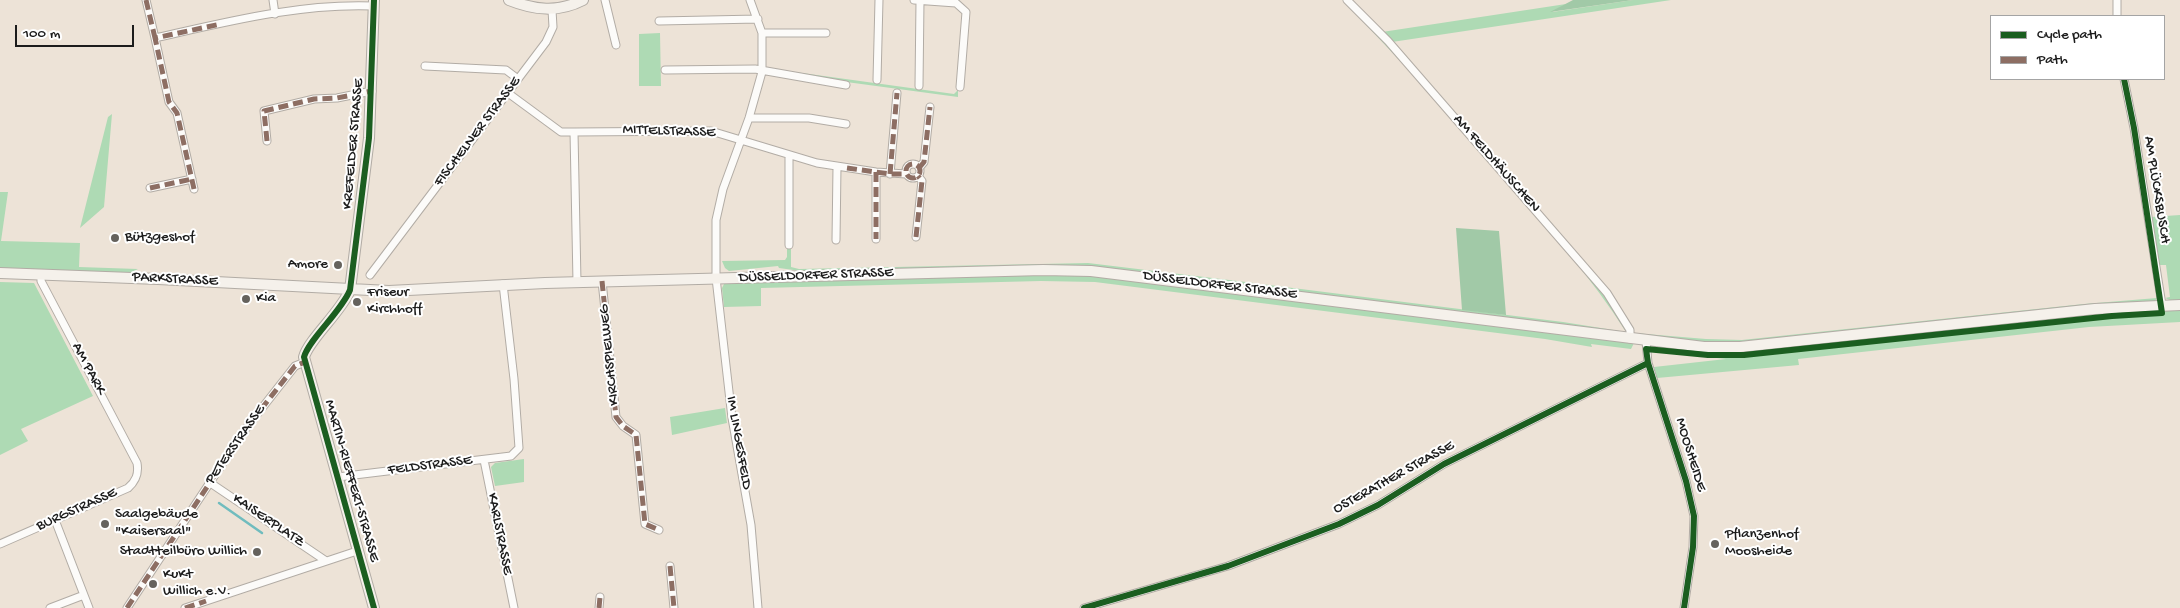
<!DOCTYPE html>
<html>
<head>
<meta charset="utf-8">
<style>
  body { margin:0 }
  #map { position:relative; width:2180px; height:608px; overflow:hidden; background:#ede3d7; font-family:"Gochi Hand",sans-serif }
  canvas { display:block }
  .legend { position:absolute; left:1990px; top:15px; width:175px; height:65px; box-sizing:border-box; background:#fff; border:1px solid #a4a4a4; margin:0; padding:6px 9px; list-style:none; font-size:15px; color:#1c1c1c }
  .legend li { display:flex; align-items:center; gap:10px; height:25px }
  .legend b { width:25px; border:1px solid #a4a4a4 }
  .scale { position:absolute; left:15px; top:25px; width:119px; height:22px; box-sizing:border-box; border:2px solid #1c1c1c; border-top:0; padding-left:6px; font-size:15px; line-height:18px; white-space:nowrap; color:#1c1c1c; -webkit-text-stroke:4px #fff; paint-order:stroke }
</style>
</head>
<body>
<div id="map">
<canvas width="2180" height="608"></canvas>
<ul class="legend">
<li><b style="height:6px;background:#1b5e20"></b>Cycle path</li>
<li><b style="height:6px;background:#8d6e63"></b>Path</li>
</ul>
<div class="scale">100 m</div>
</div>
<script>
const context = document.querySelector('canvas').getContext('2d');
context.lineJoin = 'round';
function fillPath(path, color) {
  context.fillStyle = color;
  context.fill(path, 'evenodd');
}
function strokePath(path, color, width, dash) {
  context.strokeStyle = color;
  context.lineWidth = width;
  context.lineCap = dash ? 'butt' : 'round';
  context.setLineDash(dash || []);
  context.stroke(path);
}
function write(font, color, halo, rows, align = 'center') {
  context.font = font + ' "Gochi Hand",sans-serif';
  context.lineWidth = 4;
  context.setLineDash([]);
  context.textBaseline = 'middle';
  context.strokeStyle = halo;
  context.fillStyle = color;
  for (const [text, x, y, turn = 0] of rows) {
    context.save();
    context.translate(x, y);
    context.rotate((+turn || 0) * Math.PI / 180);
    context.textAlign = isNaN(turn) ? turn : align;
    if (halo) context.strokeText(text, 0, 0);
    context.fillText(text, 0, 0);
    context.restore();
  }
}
fillPath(new Path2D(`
  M1342,0L1366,21L1413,71L1539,216L1605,295L1624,323L1626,332L1625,334L1263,287L1261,284L1563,322L1626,332C1593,279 1551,233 1511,186C1456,122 1401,60 1342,0Z
  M1633,0H1671L1392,42L1382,32L1566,4L1552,12Z
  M660,33L661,86H639V34Z
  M773,69L954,94L958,90V97L772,72Z
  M112,114L104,207L80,228L108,117Z
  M0,192H8L1,241L80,243L79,267L138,269L130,273L0,269Z
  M2180,215V300H2170L2165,298L2170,297L2166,265H2158L2151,217Z
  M787,244H791V267L799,269L1088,263L1254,283L1251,286L1088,266L1043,265L808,272L779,268L778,266L729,271L725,268L722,261L785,260L787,257Z
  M1046,274H1082L1634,343L1631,349L1591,344L1592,347L1545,339L1095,282L1041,281L761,288V306L724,307L722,288L724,284L730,283Z
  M0,282L34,283L93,396L21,429L28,441L0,455Z
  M2157,298L2155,301L2105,304L1742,343H1705L1637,335L1634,333L1706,339L1742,340L2084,304Z
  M2180,309V322L2089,327L1798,359L1799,365L1657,378L1654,367L1726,359L1652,351L1660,347L1696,351H1756L2086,314Z
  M725,408L727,423L672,435L670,417Z
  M524,459V482L495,486L491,467L495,463Z`), '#aedab4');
fillPath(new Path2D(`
  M1573,0H1633L1550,12Z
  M1456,228L1499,231L1506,315L1462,310Z`), '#a1c9a7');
strokePath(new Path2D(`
  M219,503L262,533`), '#70bcbe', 2.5);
const street = new Path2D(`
  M146,0L155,38
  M273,0L275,14
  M605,0L616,45
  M750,0L762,33V72L749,118L723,189L716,220V278L732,418L751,525L758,608
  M914,0L956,3L966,12L960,87
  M1347,0L1388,41L1607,293L1630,330V339
  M2117,16V0
  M659,21L758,19
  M762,33H826
  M425,66L506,70L518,79
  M665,70L755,69L846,85
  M2124,79L2134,128L2162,305
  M877,80L879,0
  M919,86L920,1
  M508,93L561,132H574
  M749,118H809L846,124
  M267,141L264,111L314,99L337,98L372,91
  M906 171a7 7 0 1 1 14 0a7 7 0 1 1-14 0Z
  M919,168L924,162L930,107
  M876,172V239
  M890,174L897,93
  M150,188L192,179
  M194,189L177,113L169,102L155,38C226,22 300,3 374,6
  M916,237L922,181L918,176
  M836,240L837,167
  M789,245V156
  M370,275L546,42L553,27L552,10
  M602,281L616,417L623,426L636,435L645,524L659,530
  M577,282L574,132L711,131L817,163L876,172L906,174
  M1646,341L1648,363L1686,481L1694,516L1693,547L1684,608
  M484,460L514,608
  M338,477L511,456L519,448L514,379L503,284
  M209,482L326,561
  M55,520L89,608
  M0,544L128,488C136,481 139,474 137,463L41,281V274
  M670,566L674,608
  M50,608L84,595
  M127,608L244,431L295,366L305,362
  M185,608L357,551
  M599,608L600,597
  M1084,608L1228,566L1339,524L1378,505L1444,464L1648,363`);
const secondary = new Path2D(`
  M509,0C534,10 558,13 583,0
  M0,273L158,279L389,291L545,283L1043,270L1091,271L1704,347H1740L2095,309L2180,305
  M374,608L304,357C309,339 341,312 350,290L369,138L374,0`);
strokePath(street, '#b2aca5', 9);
strokePath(secondary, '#b2aca5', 12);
strokePath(street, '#fcfbf9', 7);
strokePath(secondary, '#f5f1eb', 10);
strokePath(new Path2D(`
  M146,0L155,38
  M267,141L264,111L314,99L337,98L372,91
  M906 171a7 7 0 1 1 14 0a7 7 0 1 1-14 0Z
  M847,168L890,174H906
  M919,168L924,162L930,107
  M876,172V239
  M890,174L897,93
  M150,188L192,179
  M194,189L177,113L169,102L155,38L221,24
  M916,237L922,181L918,176
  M602,281L616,417L623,426L636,435L645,524L659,530
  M670,566L674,608
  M127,608L244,431L295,366L305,362
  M185,608L206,601
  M599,608L600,597`), '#8d6e63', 5, [10, 5]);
strokePath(new Path2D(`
  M374,608L304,357C309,339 341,312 350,290L369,138L374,0
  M1084,608L1228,566L1339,524L1378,505L1444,464L1648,363
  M1684,608L1693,547L1694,516L1686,481L1648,363L1646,349L1708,355H1744L2112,316L2162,313L2134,128L2124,79`), '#1b5e20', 6);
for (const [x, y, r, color] of [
  [115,238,5,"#65625d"],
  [338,265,5,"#65625d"],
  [246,299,5,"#65625d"],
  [357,302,5,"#65625d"],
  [105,524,5,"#65625d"],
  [1715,544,5,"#65625d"],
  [257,552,5,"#65625d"],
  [153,584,5,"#65625d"]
]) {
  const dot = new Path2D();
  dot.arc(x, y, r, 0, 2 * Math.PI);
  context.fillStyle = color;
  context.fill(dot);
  strokePath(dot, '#fff', 2);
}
write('15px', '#1c1c1c', '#fff', [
  ["FISCHELNER STRASSE",478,132,-53],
  ["MITTELSTRASSE",669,132,2],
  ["KREFELDER STRASSE",354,144,-85],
  ["AM FELDHÄUSCHEN",1496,164,49],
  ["AM PLÜCKSBUSCH",2156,190,81],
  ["DÜSSELDORFER STRASSE",816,276,-2],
  ["PARKSTRASSE",175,280,3],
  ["DÜSSELDORFER STRASSE",1220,286,7],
  ["KIRCHSPIELWEG",610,355,-96],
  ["AM PARK",88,369,62],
  ["IM LINGESFELD",738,443,80],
  ["PETERSTRASSE",236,445,-55],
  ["MOOSHEIDE",1690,455,73],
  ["FELDSTRASSE",430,466,-7],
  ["OSTERATHER STRASSE",1394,478,-29],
  ["MARTIN-RIEFFERT-STRASSE",351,481,74],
  ["BURGSTRASSE",77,510,-24],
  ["KAISERPLATZ",268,521,34],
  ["KARLSTRASSE",499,534,79]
]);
write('15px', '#1c1c1c', '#fff', [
  ["Bützgeshof",125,238],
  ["Amore",328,265,"right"],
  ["Friseur",367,293],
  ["Kirchhoff",367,310],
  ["Kia",256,299],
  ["Saalgebäude",115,515],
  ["\"Kaisersaal\"",115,532],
  ["Pflanzenhof",1725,535],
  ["Moosheide",1725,552],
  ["Stadtteilbüro Willich",247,552,"right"],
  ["KuKt",163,575],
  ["Willich e.V.",163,592]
], 'left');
</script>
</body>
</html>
